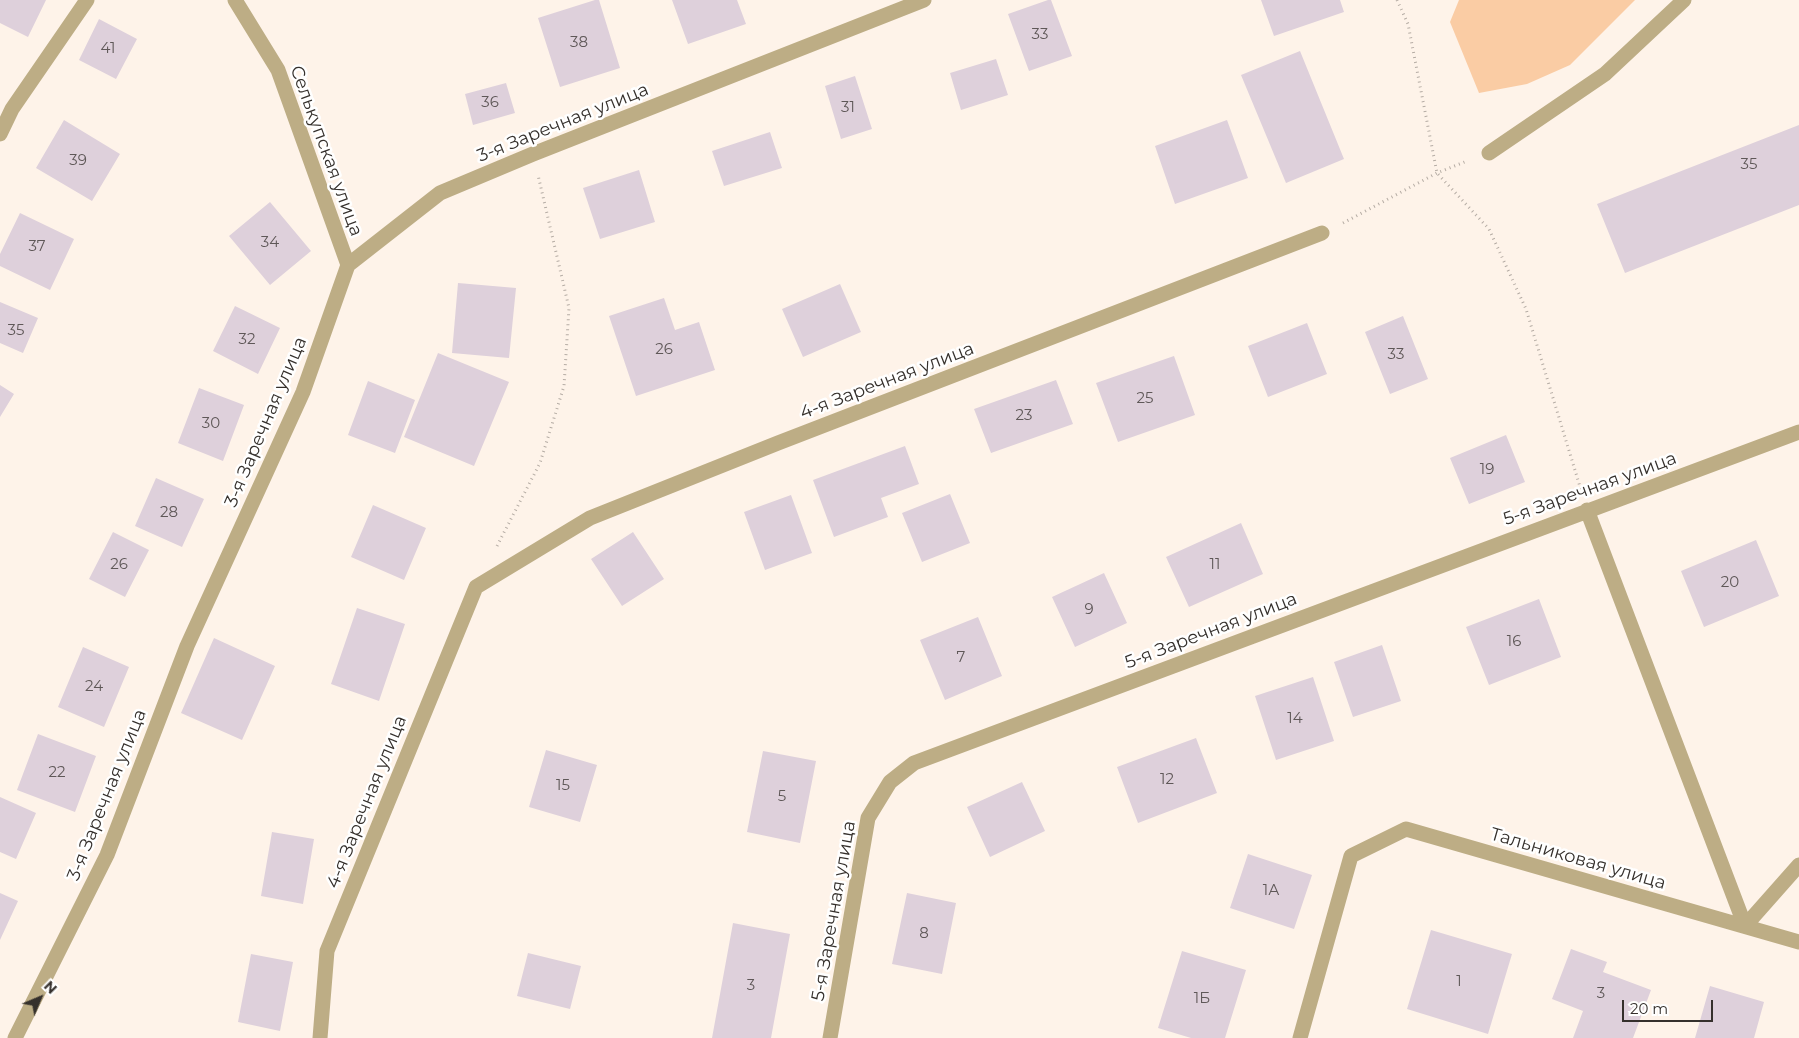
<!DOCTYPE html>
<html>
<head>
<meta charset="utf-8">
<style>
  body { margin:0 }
  #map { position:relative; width:1799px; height:1038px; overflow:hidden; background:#fef3e9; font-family:Montserrat,sans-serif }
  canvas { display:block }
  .north { position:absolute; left:15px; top:973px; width:50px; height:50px; -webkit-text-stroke:4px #fff; paint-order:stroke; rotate:45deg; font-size:14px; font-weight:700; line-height:20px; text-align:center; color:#35302c }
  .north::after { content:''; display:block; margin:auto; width:18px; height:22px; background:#35302c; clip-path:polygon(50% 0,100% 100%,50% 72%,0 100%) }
  .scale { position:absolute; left:1622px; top:1000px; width:91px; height:22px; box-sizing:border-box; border:2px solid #35302c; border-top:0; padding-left:6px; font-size:15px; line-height:18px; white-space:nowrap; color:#35302c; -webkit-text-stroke:4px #fff; paint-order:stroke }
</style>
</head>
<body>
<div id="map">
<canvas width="1799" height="1038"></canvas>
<div class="north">N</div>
<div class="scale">20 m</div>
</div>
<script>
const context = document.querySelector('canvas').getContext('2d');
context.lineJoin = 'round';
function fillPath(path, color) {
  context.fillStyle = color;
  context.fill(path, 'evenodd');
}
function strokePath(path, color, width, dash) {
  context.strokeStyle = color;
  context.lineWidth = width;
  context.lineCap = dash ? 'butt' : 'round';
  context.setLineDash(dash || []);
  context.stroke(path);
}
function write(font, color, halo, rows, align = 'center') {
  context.font = font + ' Montserrat,sans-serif';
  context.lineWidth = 5;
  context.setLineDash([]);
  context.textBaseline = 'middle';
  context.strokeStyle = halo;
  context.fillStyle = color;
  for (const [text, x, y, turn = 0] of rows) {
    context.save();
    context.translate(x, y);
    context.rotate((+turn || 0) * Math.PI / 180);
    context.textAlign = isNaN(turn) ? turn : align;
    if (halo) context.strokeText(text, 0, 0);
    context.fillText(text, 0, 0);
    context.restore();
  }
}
fillPath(new Path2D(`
  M1459,0H1635L1570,65L1527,84L1479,93L1450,22Z`), '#facca4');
fillPath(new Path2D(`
  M0,0H46L28,37L0,23Z
  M595,0H599L620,68L560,87L538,18Z
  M672,0H737L746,24L688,44Z
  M1048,0H1051L1072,56L1029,71L1008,14Z
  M1261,0H1340L1344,12L1274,36Z
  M99,19L137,39L116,79L79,60Z
  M1300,51L1344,159L1286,183L1241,75Z
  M996,59L1008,95L961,110L950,73Z
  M855,76L872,129L841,139L825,86Z
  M506,83L515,113L473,125L465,94Z
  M64,120L120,154L92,201L36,168Z
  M1227,120L1248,178L1175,204L1155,146Z
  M1799,125V205L1625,273L1597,204Z
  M770,132L782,168L724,186L712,151Z
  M639,170L655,222L600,239L583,188Z
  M270,202L311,251L270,285L229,236Z
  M20,213L74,239L50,290L0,266V254Z
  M458,283L516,288L509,358L452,353Z
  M840,284L861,332L803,357L782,309Z
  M664,298L675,330L699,322L715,370L636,396L609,316Z
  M0,302L38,318L23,353L0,343Z
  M235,306L280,328L258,374L213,351Z
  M1403,316L1428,379L1390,394L1365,332Z
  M1307,323L1327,374L1268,397L1248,346Z
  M438,353L509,382L474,466L404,437Z
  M1174,356L1195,415L1118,442L1096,383Z
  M1056,380L1073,424L991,453L974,409Z
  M368,381L415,400L395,453L348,435Z
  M0,385L14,394L0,417Z
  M199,388L244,405L223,461L178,443Z
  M1506,435L1525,482L1469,504L1450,458Z
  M905,446L919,484L881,498L888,517L834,537L813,480Z
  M156,478L204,499L182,547L135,526Z
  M950,494L970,543L922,562L902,513Z
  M791,495L812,553L765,570L744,512Z
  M373,505L426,528L404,580L351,557Z
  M1241,523L1263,574L1189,607L1166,557Z
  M113,532L149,550L125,597L89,579Z
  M633,532L664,579L622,606L591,559Z
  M1756,540L1779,596L1704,627L1681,571Z
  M1104,573L1127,623L1075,647L1052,597Z
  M1539,599L1561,657L1489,685L1466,627Z
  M357,608L405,624L379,701L331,684Z
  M978,617L1002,676L945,700L920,640Z
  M214,638L275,666L242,740L181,713Z
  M1382,645L1401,701L1353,717L1334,662Z
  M83,647L129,667L104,727L58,707Z
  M1313,677L1334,741L1276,760L1255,696Z
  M38,734L96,756L75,812L17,790Z
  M1196,738L1217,793L1138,823L1117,767Z
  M546,750L597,765L580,822L529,807Z
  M763,751L816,761L800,843L747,832Z
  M1022,782L1045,831L990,857L967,807Z
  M0,797L36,813L16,859L0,852Z
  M272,832L314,839L303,904L261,896Z
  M1248,854L1312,875L1294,929L1230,908Z
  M0,893L18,901L0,940Z
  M907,893L956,903L942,974L892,964Z
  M733,923L790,934L771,1038H712Z
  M1431,930L1512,954L1488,1034L1407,1009Z
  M1571,949L1607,962L1603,972L1651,990L1633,1038H1573L1583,1011L1552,999Z
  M1182,951L1246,970L1225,1038H1191L1158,1028Z
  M528,953L581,966L570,1009L517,996Z
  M251,954L293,962L280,1031L238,1022Z
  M1710,986L1764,1002L1754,1038H1695Z`), '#ded0db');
strokePath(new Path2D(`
  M1397,0L1408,24L1437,173L1489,229L1526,309L1581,490
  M1343,223L1437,173L1467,161
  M497,546L540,463L564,386L569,308L538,175`), '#b5aca4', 3, [1, 4]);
strokePath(new Path2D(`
  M235,0L278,70L348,265
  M0,134L12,109L87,0
  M1489,153L1605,74L1684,0
  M1587,510L1745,926L1799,865
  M15,1038L107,855L187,646L303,392L348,265L440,193L533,154L924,0
  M320,1038L327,951L476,587L590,518L778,443L1322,233
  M830,1038L868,818L890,782L914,763L1799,432
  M1300,1038L1351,856L1406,829L1799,942`), '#bdad85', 15);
write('15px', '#5f5858', null, [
  ["33",1040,35],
  ["38",579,43],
  ["41",108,49],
  ["36",490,103],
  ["31",848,108],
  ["39",78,161],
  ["35",1749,165],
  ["34",270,243],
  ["37",37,247],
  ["35",16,331],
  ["32",247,340],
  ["26",664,350],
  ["33",1396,355],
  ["25",1145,399],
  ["23",1024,416],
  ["30",211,424],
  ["19",1487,470],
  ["28",169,513],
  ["26",119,565],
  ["11",1215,565],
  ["20",1730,583],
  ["9",1089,610],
  ["16",1514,642],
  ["7",961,658],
  ["24",94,687],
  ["14",1295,719],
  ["22",57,773],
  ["12",1167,780],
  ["15",563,786],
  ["5",782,797],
  ["1А",1271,891],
  ["8",924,934],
  ["1",1459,982],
  ["3",751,986],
  ["3",1601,994],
  ["1Б",1202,999]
]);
write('18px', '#35302c', '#fff', [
  ["3-я Заречная улица",563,123,-22],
  ["Селькупская улица",326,151,70],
  ["4-я Заречная улица",887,381,-21],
  ["3-я Заречная улица",266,422,-67],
  ["5-я Заречная улица",1590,489,-20],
  ["5-я Заречная улица",1211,631,-21],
  ["3-я Заречная улица",107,795,-68],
  ["4-я Заречная улица",367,802,-68],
  ["Тальниковая улица",1578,859,16],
  ["5-я Заречная улица",834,911,-80]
]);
</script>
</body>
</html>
